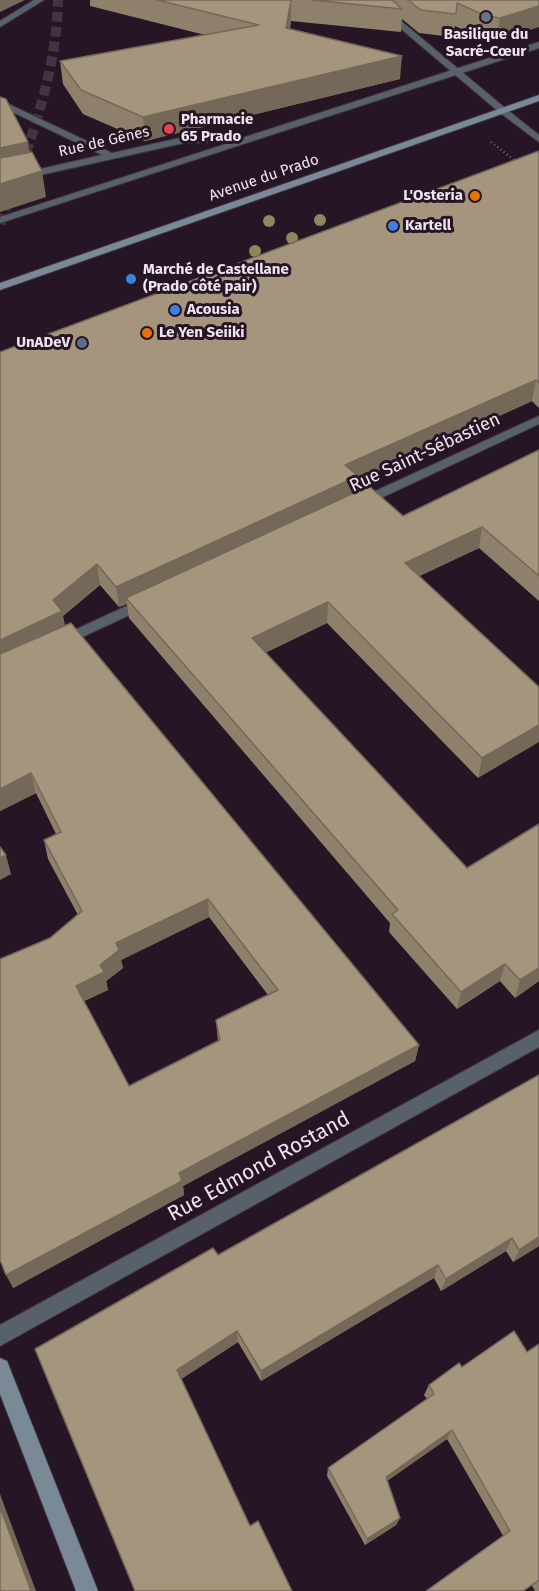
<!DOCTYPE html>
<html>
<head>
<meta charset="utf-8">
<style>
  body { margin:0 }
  canvas { display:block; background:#251525 }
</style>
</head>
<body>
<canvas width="539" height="1591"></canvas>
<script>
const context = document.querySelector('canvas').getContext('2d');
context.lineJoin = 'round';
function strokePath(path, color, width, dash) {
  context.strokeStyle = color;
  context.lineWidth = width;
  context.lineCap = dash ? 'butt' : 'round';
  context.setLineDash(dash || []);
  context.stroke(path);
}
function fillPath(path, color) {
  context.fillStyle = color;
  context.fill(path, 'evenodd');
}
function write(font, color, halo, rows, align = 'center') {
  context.font = font + ' "Fira Sans",sans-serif';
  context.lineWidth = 6;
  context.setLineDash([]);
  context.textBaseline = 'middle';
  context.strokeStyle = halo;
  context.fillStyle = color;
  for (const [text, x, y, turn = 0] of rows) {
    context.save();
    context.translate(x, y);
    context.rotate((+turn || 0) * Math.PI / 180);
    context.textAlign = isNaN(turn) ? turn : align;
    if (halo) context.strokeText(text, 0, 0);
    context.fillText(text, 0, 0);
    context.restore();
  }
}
strokePath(new Path2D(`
  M21,167C40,113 57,58 58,0
  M0,224L12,191`), '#433443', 10, [10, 5]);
const minor = new Path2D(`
  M539,42V48L0,223V217L232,142L184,143L0,184V178L102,155L0,106V100L112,153L184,137L235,136L239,139Z
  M499,108H505L539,135V142L499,112Z
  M539,416V424L366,505H358L356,502L358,499Z
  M144,598L151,603L149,606L67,644L62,646L55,641L57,638Z
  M539,1030V1047L0,1346V1325Z`);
const tertiary = new Path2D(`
  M34,0H44L0,27V21Z
  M367,0H376L505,108V112H499Z`);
const secondary = new Path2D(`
  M539,95V101L0,290V283Z
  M0,1358L7,1361L98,1591H76L0,1394Z`);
strokePath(minor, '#413241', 2);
strokePath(tertiary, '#413241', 2);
strokePath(secondary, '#413241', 2);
strokePath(new Path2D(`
  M491,142L518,163`), '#7a6c7a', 2, [1, 3]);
fillPath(minor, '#586169');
fillPath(tertiary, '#586169');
fillPath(secondary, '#7a8996');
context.fillStyle = '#88895e';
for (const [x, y] of [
  [320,220],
  [269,221],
  [292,238],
  [255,251]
]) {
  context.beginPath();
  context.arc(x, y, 6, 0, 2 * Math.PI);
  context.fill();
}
fillPath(new Path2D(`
  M90,0H539L496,41L483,39L455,26L453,37L419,33L402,19L401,32L291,21L290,29L400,79L145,141L83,114L63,84L60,61L205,35L90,6Z
  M539,151V408L532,401L358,480L357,491L403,516L539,450V601L479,548L419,576L539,687L478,778L327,623L265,653L539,981L515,998L500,981L457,1009L389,932L390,923L129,618L127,604L119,607L100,585L63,616L65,626L419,1045L415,1061L183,1186L184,1195L13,1288L50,938L78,915L48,859L44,840L56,834L36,793L0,811V352ZM209,917L268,995L216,1020L218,1041L129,1086L84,1001L108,990L106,981L123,968L121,960Z
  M539,1075V1246L513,1262L506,1251L441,1291L434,1278L261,1381L238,1342L181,1379L250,1526L292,1591L35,1349L218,1255Z
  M539,1344V1591H535L447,1439L387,1481L400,1518L396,1525L365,1545L327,1476L328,1468L427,1399L424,1395L429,1385L462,1367L527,1352Z`), '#8f806c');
fillPath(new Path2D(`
  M0,0H25L0,12Z
  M291,0V21L286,51V28Z
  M539,6V27L496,41L500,18Z
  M402,56L400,79L145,141L143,117Z
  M28,142L32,169L0,176V148Z
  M42,171L46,197L0,212V184Z
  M536,380L532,401L358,480L357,498L126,598L127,604L119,607L116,587L345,465Z
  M482,527L479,548L403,584L405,563Z
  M97,564L100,585L63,616L66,632L0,663V640L53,600Z
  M328,602L327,623L252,659V638Z
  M539,725V742L478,778L482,758Z
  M31,773L36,793L0,811V789Z
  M6,855L11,874L0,880V858Z
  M208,899L209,917L121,960L123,968L106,981L108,990L80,1003L76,986L100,965L116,943Z
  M505,964L500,981L457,1009L461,992Z
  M539,968V981L515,998L520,980Z
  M419,1045L415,1061L183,1186L184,1195L13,1288L6,1275L179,1173Z
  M539,1237V1246L513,1262L519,1250Z
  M512,1238L506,1251L441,1291L446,1279Z
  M438,1265L434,1278L261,1381V1371Z
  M237,1331L238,1342L180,1380L177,1370Z
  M452,1430L447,1439L382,1484L386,1477Z
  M0,1494L36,1591H31L0,1507Z
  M400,1518L396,1525L365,1545L367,1539Z`), '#746858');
const building = new Path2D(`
  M157,0H291L286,28L402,56L143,117L81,90L60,61L259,25Z
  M311,0H392L402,9Z
  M408,0H539V6L500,18L486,16L457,3L456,14L421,10Z
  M0,97L6,99L28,142L0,148Z
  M539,151V383L536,380L345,465L358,476L116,587L97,564L53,600L62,611L0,640V352Z
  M32,152L42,171L0,184V158Z
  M539,450V576L482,527L405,563L539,687V725L482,758L328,602L252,638L467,868L539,824V968L520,980L505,964L461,992L392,914L398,910L126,598L369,486L403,516Z
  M71,623L419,1045L179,1173L182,1181L6,1275L0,1260V959L50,938L82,911L44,840L61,832L31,773L0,789V654ZM208,899L278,990L216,1020L220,1040L129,1086L76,986L104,972L100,965L119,950L116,943Z
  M0,847L6,855L0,858Z
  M539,1075V1237L519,1250L512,1238L446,1279L438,1265L261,1371L237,1331L177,1370L250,1526L258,1521L292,1591H135L35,1349L213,1248L218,1255Z
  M514,1331L527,1352L539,1344V1580L523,1591H426L510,1531L452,1430L386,1477L400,1518L367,1539L328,1468L434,1394L429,1385L459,1363L462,1367Z
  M0,1507L31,1591H0Z`);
fillPath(building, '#a6957d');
strokePath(building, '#746858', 1.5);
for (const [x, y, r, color] of [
  [486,17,6,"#6b7280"],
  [169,129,6,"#e0444e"],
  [475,196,6,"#e8710a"],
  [393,226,6,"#3f7fe0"],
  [131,279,6,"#3f7fe0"],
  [175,310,6,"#3f7fe0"],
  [147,333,6,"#e8710a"],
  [82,343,6,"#5c6f8a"]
]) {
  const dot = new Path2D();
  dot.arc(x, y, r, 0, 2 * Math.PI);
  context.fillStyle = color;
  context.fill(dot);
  strokePath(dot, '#251525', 2);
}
write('bold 15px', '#efe4ef', '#251525', [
  ["Basilique du",486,35,"center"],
  ["Sacré-Cœur",486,52,"center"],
  ["Pharmacie",181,120],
  ["65 Prado",181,137],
  ["L'Osteria",463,196,"right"],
  ["Kartell",405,226],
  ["Marché de Castellane",143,270],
  ["(Prado côté pair)",143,287],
  ["Acousia",187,310],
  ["Le Yen Seiiki",159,333],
  ["UnADeV",70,343,"right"]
], 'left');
write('15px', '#efe4ef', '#251525', [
  ["Rue de Gênes",104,142,-13],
  ["Avenue du Prado",264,178,-19]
]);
write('18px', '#efe4ef', '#251525', [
  ["Rue Saint-Sébastien",425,453,-25]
]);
write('21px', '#efe4ef', '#251525', [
  ["Rue Edmond Rostand",259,1167,-29]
]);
</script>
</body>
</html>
